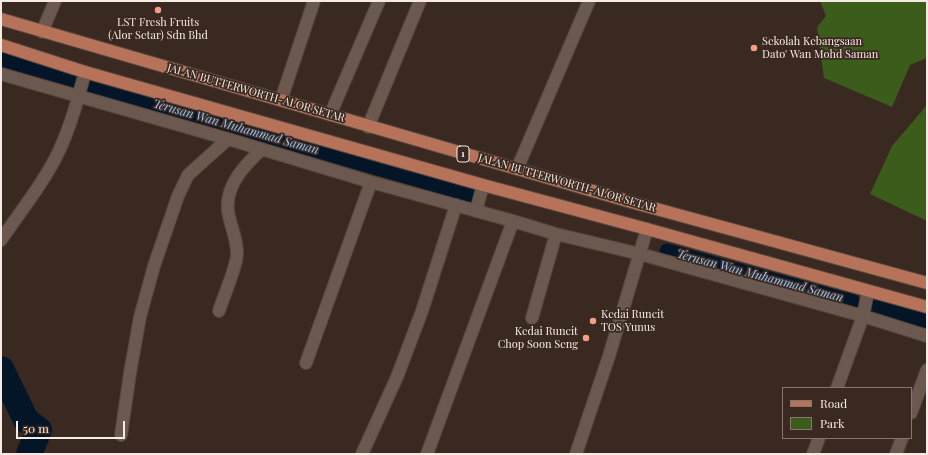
<!DOCTYPE html>
<html>
<head>
<meta charset="utf-8">
<style>
  body { margin:0 }
  #map { position:relative; width:928px; height:455px; overflow:hidden; background:#3a2920; font-family:"Playfair Display",serif }
  canvas { display:block }
  .frame { position:absolute; inset:0; border:2px solid #f5eae4; pointer-events:none }
  .legend { position:absolute; left:782px; top:387px; width:130px; height:52px; box-sizing:border-box; background:#3a2920; border:1px solid #85766e; margin:0; padding:5px 7px; list-style:none; font-size:12px; color:#f5eae4 }
  .legend li { display:flex; align-items:center; gap:8px; height:20px }
  .legend b { width:20px; border:1px solid #85766e }
  .scale { position:absolute; left:16px; top:421px; width:109px; height:18px; box-sizing:border-box; border:2px solid #f5eae4; border-top:0; padding-left:5px; font-size:12px; line-height:14px; white-space:nowrap; color:#f5eae4; -webkit-text-stroke:3px #3a2920; paint-order:stroke }
</style>
</head>
<body>
<div id="map">
<canvas width="928" height="455"></canvas>
<div class="frame"></div>
<ul class="legend">
<li><b style="height:5px;background:#b77359"></b>Road</li>
<li><b style="height:11px;background:#3b5c1a"></b>Park</li>
</ul>
<div class="scale">50 m</div>
</div>
<script>
const context = document.querySelector('canvas').getContext('2d');
context.lineJoin = 'round';
function fillPath(path, color) {
  context.fillStyle = color;
  context.fill(path, 'evenodd');
}
function strokePath(path, color, width, dash) {
  context.strokeStyle = color;
  context.lineWidth = width;
  context.lineCap = dash ? 'butt' : 'round';
  context.setLineDash(dash || []);
  context.stroke(path);
}
function write(font, color, halo, rows, align = 'center') {
  context.font = font + ' "Playfair Display",serif';
  context.lineWidth = 3.5;
  context.setLineDash([]);
  context.textBaseline = 'middle';
  context.strokeStyle = halo;
  context.fillStyle = color;
  for (const [text, x, y, turn = 0] of rows) {
    context.save();
    context.translate(x, y);
    context.rotate((+turn || 0) * Math.PI / 180);
    context.textAlign = isNaN(turn) ? turn : align;
    if (halo) context.strokeText(text, 0, 0);
    context.fillText(text, 0, 0);
    context.restore();
  }
}
fillPath(new Path2D(`
  M820,1H927V58L910,65L892,107L824,78L817,27L826,16Z
  M927,105V221L870,194L892,146Z`), '#3b5c1a');
strokePath(new Path2D(`
  M1,59L471,195
  M667,251L853,302
  M874,307L927,321`), '#041528', 15);
strokePath(new Path2D(`
  M1,369L26,420L39,430L29,454`), '#041528', 26);
const minor = new Path2D(`
  M42,32L55,1
  M1,74L228,139L371,182L513,221L556,234L640,254L863,316L927,336
  M281,100L314,1
  M330,115L379,1
  M368,127L420,1
  M517,169L589,1
  M476,211L483,185
  M1,240C20,212 45,181 59,151C71,125 78,99 85,72
  M219,311C223,298 238,263 237,253C237,238 230,225 228,211C225,185 245,165 262,149
  M532,318L556,234
  M306,363L371,182
  M837,388L863,316L868,291
  M911,413L927,370
  M121,435L130,373L140,317L154,266L178,196L188,175L228,139
  M362,454L397,377L422,311L456,205
  M427,454L513,221
  M576,454L609,356L647,229
  M813,454L819,438
  M896,454L902,438`);
const major = new Path2D(`
  M1,19L631,202L927,283
  M1,45L85,72L483,185L647,229L927,307`);
strokePath(minor, '#53463e', 14);
strokePath(major, '#53463e', 14);
strokePath(minor, '#6b584e', 12);
strokePath(major, '#b77359', 12);
for (const [x, y, r, color] of [
  [158,10,4,"#f49e8a"],
  [754,48,4,"#f49e8a"],
  [593,321,4,"#f49e8a"],
  [586,338,4,"#f49e8a"]
]) {
  const dot = new Path2D();
  dot.arc(x, y, r, 0, 2 * Math.PI);
  context.fillStyle = color;
  context.fill(dot);
  strokePath(dot, '#3a2920', 1.5);
}
for (const [x, y, w] of [
  [463,154,12]
]) {
  const box = new Path2D();
  box.roundRect(x - w / 2, y - 8, w, 16, 3);
  context.fillStyle = '#3a2920';
  context.fill(box);
  strokePath(box, '#f5eae4', 1);
}
write('bold 10px', '#f5eae4', null, [
  ["1",463,154]
]);
write('11px', '#f5eae4', '#3a2920', [
  ["LST Fresh Fruits",158,23,"center"],
  ["(Alor Setar) Sdn Bhd",158,36,"center"],
  ["Sekolah Kebangsaan",762,42],
  ["Dato' Wan Mohd Saman",762,55],
  ["Kedai Runcit",601,315],
  ["TOS Yunus",601,328],
  ["Kedai Runcit",578,332,"right"],
  ["Chop Soon Seng",578,345,"right"]
], 'left');
write('11px', '#f5eae4', '#3a2920', [
  ["JALAN BUTTERWORTH-ALOR SETAR",256,93,16],
  ["JALAN BUTTERWORTH-ALOR SETAR",567,183,16]
]);
write('italic 12px', '#96c4f7', '#3a2920', [
  ["Terusan Wan Muhammad Saman",236,127,16],
  ["Terusan Wan Muhammad Saman",760,276,15]
]);
</script>
</body>
</html>
